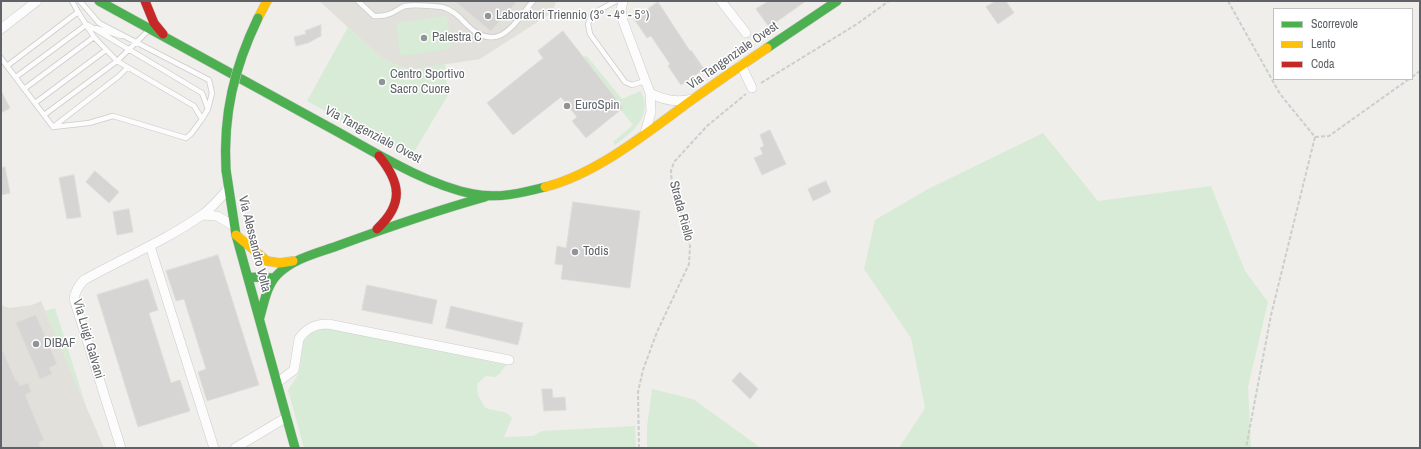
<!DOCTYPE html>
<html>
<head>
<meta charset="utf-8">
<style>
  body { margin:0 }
  #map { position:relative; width:1421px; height:449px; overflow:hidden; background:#efeeea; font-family:"Archivo Narrow",sans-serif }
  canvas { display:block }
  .frame { position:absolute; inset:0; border:2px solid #5f6368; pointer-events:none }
  .legend { position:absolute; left:1273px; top:8px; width:140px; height:72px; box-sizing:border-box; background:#fff; border:1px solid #bfc1c3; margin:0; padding:5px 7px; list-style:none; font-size:12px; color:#5f6368 }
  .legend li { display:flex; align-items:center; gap:8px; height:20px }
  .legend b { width:20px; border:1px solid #bfc1c3 }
</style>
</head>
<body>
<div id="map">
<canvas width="1421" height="449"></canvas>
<div class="frame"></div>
<ul class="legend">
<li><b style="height:5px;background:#4caf50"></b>Scorrevole</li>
<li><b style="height:5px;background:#ffc107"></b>Lento</li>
<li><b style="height:5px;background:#c62828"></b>Coda</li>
</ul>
</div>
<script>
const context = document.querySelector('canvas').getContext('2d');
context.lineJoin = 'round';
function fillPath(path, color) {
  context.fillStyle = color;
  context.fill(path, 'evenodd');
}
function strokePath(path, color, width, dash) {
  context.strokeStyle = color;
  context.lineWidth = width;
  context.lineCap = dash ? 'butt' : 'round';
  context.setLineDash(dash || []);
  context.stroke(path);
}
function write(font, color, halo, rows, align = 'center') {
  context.font = font + ' "Archivo Narrow",sans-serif';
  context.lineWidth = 3;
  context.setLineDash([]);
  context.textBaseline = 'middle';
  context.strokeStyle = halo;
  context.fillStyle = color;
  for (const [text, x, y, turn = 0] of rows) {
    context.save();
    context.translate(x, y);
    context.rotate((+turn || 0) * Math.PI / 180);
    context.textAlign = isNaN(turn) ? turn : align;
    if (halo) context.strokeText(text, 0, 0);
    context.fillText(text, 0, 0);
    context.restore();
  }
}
fillPath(new Path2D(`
  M319,1H556L553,12L480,59L409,70L383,59Z
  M41,301L104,448H1V305L9,308L32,305Z`), '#e2e0da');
fillPath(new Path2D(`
  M447,16L451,49L400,56L396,23Z
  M348,27L383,59L409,70L445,64L448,95L411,157L307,101Z
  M586,55L622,99L641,91C653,116 633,132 615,145L613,142L633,125L621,110L623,108L583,58Z
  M1043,133L1098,201L1211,186L1245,271L1268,302L1248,387L1251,448H899L925,408L911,338L864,269L875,220L928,189Z
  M55,308L86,406L45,311Z
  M322,328H327L506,365L500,373L495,377L486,376L477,384L478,395L485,408L507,413L512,418L504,437L533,436L542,431L635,426L636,448H304L288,390C291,385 296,379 298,374C307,354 292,335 322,328Z
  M652,389L693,399L761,448H647V427Z`), '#d8ebd6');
const building = new Path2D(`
  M455,1H517L491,31Z
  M769,1H806L769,27L756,9Z
  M996,1H1006L1014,13L998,24L986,7Z
  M658,2L690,51L691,50L704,69L681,85L668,66L670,64L651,36L647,38L634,19Z
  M321,25V36L308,43L296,46L294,37L306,34L305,31Z
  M563,31L623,108L586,138L572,121L577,117L561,97L513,135L487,103L543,58L538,51Z
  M1,91L10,108L1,113Z
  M770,130L786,164L762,175L754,158L763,154L760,148L764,146L760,135Z
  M5,167L10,193L1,195V168Z
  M95,171L119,192L109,203L86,182Z
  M74,175L81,217L67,219L59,178Z
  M826,181L831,192L813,201L808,189Z
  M573,202L640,211L630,288L561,279L563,265L555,264L557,246L566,248Z
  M129,209L133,232L117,235L113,212Z
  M218,255L259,385L207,401L198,372L206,369L184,299L176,301L166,271Z
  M148,279L158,310L149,313L171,383L180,380L190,411L138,427L97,295Z
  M367,285L437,300L432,324L362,310Z
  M451,306L523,323L518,345L446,328Z
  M36,315L57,364L49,368L52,374L40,379L16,323Z
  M1,347L16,381L17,380L20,386L28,383L31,392L25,395L44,440L39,442L41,448H1Z
  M740,372L758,389L750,399L732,381Z
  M542,389H552L553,398L565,397L566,410L544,411Z`);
fillPath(building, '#d6d5d3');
strokePath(building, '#deddd9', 1);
const lane = new Path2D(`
  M80,1L99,23L209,80L212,93L208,109
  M358,1L374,16C378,16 382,16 386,15C393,14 399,8 405,6C415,4 433,6 442,7C451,9 461,18 467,25C498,55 514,24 533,1
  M616,1L592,14L588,24L590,34L625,82L632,85L645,81
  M88,25L202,93L208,109L202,119
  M96,28L121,36
  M1,58L53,127
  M7,66L78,12
  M16,77L86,25
  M24,89L94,37
  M35,103L106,50
  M44,115L117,61L149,30
  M53,127L89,123L113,116L186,138L191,134L202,119L194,106L117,61L94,37L78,12L72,1
  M53,127L119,76L127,68`);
const street = new Path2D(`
  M623,1L621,10L623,21L650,93L651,112L645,133
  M721,1L746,33
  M1,29L37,1
  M741,65L752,88
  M650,93C663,100 676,103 691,99
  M202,215L217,216L234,226
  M150,246L214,448
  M278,382L294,370L299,339C306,328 315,324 328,324L509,360
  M121,448L74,299C75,291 78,286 84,280C123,258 165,241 202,215C212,208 220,198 228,189
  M235,448L287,417`);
const fast = new Path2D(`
  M99,1C174,42 250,84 325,125C370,149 423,184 473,194C497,199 522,193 545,187
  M767,48L837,1
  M226,170L236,235L295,448
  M248,277L274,278
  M260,317C264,303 267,285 277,275C292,259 317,253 337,246C386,228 435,211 485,197`);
const slow = new Path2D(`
  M258,18L267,1
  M545,187C596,174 647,133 689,102C714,84 740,66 767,48
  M236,235L267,261L280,263L293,261`);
const jam = new Path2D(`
  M145,1L154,23L163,34
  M377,229C404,204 401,183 379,156`);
strokePath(lane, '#cbcccc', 6);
strokePath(street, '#cbcccc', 10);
strokePath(fast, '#cacacb', 10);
strokePath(slow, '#cacacb', 10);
strokePath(jam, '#cacacb', 10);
strokePath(new Path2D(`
  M1228,1L1280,94L1315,137L1271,315L1246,448
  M1412,77L1420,71
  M761,83L857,24L889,1
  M1315,137L1329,136L1409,79
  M639,448L638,392L643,370L657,332L689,264L690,246L685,223L672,187L671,171L674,162L707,126L746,94`), '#cacfcc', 2, [4, 2]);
strokePath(lane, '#fdfcfc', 4.5);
strokePath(street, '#fdfcfc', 9);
strokePath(fast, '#4caf50', 9);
strokePath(slow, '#ffc107', 9);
strokePath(jam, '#c62828', 9);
const fastBridge = new Path2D(`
  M226,170C223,114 234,68 258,18`);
strokePath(fastBridge, '#cacacb', 10, []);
strokePath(fastBridge, '#4caf50', 9);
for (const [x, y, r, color] of [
  [488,16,4,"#919496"],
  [424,38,4,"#919496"],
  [382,82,4,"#919496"],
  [567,106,4,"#919496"],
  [575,252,4,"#919496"],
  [36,344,4,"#919496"]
]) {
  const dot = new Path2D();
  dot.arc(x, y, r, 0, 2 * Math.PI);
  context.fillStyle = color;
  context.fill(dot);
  strokePath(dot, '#fff', 1.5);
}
write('13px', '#5f6368', '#fff', [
  ["Laboratori Triennio (3° - 4° - 5°)",496,16],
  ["Palestra C",432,38],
  ["Centro Sportivo",390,75],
  ["Sacro Cuore",390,90],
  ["EuroSpin",575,106],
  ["Todis",583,252],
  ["DIBAF",44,344]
], 'left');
write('13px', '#5f6368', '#fff', [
  ["Via Tangenziale Ovest",733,56,-35],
  ["Via Tangenziale Ovest",373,135,28],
  ["Strada Riello",681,211,75],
  ["Via Alessandro Volta",254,244,76],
  ["Via Luigi Galvani",88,339,74]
]);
</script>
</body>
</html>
